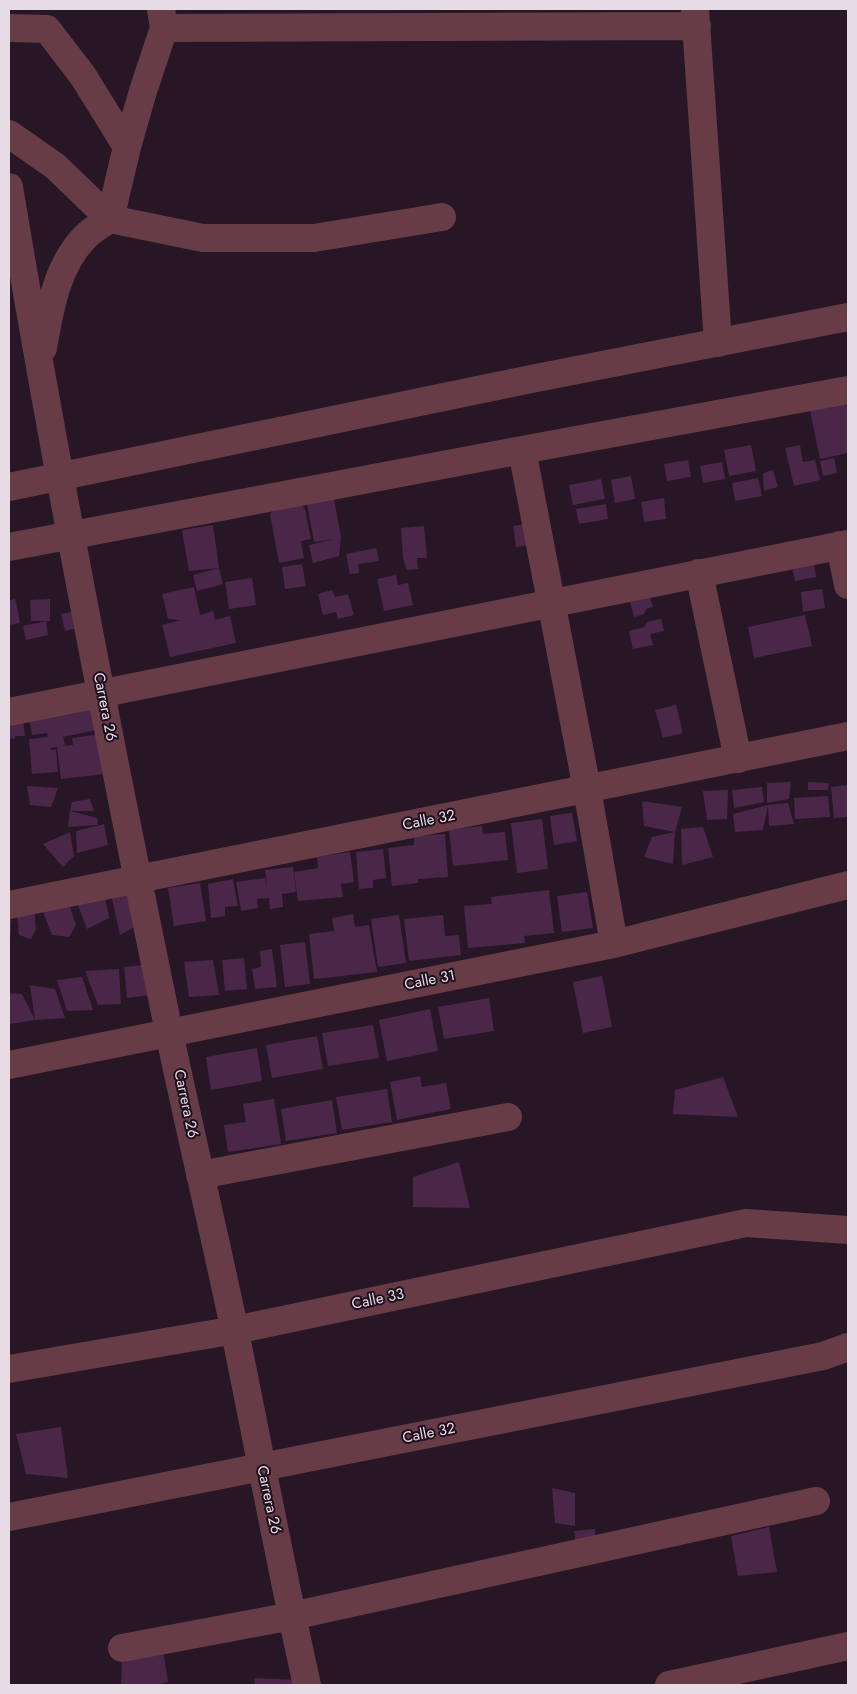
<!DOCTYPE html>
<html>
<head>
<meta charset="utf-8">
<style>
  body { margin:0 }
  #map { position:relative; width:857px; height:1694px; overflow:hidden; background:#271726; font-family:Jost,sans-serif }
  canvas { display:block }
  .frame { position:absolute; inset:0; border:10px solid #e7dce6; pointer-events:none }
</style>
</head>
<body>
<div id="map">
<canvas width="857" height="1694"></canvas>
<div class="frame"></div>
</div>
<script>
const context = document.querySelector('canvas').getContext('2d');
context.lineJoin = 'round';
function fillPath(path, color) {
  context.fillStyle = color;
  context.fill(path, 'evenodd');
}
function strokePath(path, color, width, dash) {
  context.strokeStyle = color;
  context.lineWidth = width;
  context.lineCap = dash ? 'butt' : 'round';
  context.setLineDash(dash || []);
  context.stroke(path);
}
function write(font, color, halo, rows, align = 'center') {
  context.font = font + ' Jost,sans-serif';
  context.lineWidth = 4;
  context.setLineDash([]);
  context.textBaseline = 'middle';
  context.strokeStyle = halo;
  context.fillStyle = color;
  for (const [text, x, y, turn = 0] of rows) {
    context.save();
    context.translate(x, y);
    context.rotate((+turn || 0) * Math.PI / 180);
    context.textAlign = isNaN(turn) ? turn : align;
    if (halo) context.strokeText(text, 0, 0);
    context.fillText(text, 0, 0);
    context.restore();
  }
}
fillPath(new Path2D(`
  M848,393V453L820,459L808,401Z
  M751,445L756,471L729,476L724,450Z
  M800,445L803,462L815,460L820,480L794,486L785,448Z
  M834,458L837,473L823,476L820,461Z
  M688,460L691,477L667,481L664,464Z
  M722,462L725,479L703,483L700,466Z
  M773,470L778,487L764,491L763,473Z
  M631,476L635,499L615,503L611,480Z
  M758,478L762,496L735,501L732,483Z
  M601,479L605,499L573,505L569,485Z
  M293,494L305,509L311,539L301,541L304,558L279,563L270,514Z
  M664,498L666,519L644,522L641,502Z
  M334,499L341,537L339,556L313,563L309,545L335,539L314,542L307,504Z
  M606,504L608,519L579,524L576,509Z
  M531,523L534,544L516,547L513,526Z
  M213,525L219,568L189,571L182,530Z
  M424,526L427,558H417L418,569L407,570L403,559L401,528Z
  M376,548L379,561L358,564L359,573L350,574L346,554Z
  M812,553L816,577L795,581L790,556Z
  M302,564L306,586L285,589L282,567Z
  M219,568L223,584L197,591L193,575Z
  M396,575L398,585L408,583L413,605L384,611L377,579Z
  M252,578L256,605L229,609L225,582Z
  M194,587L200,615L213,611L215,620L230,616L236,643L170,657L162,625L181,620L168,619L162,594Z
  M822,589L825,608L803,612L801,592Z
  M332,590L335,597L348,594L354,615L338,619L336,612L323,615L318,594Z
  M649,594L653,607L646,609L644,614L634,617L629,598Z
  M15,598L20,623L9,625V601Z
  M50,599V621H31L30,600Z
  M80,610L83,627L65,631L61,614Z
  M805,615L812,646L754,658L748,627Z
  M661,619L664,631L650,634L653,645L633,649L629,631L644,627L647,622Z
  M46,621L48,635L26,640L23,626Z
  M99,695L106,728L63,737L65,745L59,746L73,745L72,738L109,733L113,773L61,779L57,747L51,748V750H56L58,772L32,774L29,739L48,737L47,733L32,735L29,718Z
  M676,705L683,733L663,738L655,710Z
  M23,720L25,736H15V739L9,738V721Z
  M791,782L789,799L767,803V783Z
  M808,782L829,783L828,790H808Z
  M848,785V817L834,818L831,787Z
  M27,786L58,788L51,807L30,805Z
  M762,787L764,802L734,808L732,790Z
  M728,790L727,819L707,820L703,791Z
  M828,796L830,817L795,819L794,798Z
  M90,799L94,811H70L97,818L98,825L68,827L70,811L72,802Z
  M642,801L682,807L675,832L644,826Z
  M788,803L794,824L769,826L768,805Z
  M768,805L763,830L735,832L733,814Z
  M572,813L577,841L554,845L550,816Z
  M542,819L548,869L517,873L511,823Z
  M104,824L108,845L77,853L76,831Z
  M482,826L483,834L505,832L508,860L453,866L449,830Z
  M703,827L713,857L682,865L681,829Z
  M70,832L74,856L63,867L43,844Z
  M675,832L673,864L644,857L652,837Z
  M445,834L448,877L418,879V883L392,886L388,848L414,845V836Z
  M383,849L386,878L373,880V888L359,889L356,852Z
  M350,852L354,882L341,884L343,897L298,901L294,872L318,868L317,857Z
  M293,867L296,892L282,894L283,907L270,909L269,898L257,899L258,908L241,911L236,882L265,878L267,887L265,870Z
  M233,879L238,906L225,907V916L211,918L208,884Z
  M200,883L206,921L174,926L168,888Z
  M137,887L138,925L120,935L110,890Z
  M549,890L554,933L524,936L525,943L468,948L464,906L492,904L491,897Z
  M587,892L593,928L562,932L557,896Z
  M75,897H105L109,918L87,929Z
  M40,904H69L76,925L69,937L52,935Z
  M16,906L34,907L36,929L31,939L19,935Z
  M9,912H12L10,938H9Z
  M353,914L355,927L369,925L377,972L314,979L309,934L334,931L332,918Z
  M399,915L406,963L378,967L371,919Z
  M443,915L445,936L459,935L461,955L409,961L404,919Z
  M305,942L310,984L285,987L280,945Z
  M272,949L277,987L255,989L252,969L261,967L260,951Z
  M244,958L247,989L225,991L222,960Z
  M213,960L219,995L189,997L184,962Z
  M154,964L159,994L127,998L124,967Z
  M119,969L121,1004L98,1005L85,971Z
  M602,976L612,1027L583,1033L573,982Z
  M82,977L93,1010L67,1011L57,980Z
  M30,985L55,989L65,1018L35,1020Z
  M9,993L22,994L35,1020L10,1024Z
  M489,998L494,1031L444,1039L438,1007Z
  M430,1009L438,1051L387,1061L379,1020Z
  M373,1025L379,1058L328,1066L322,1033Z
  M317,1036L323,1069L272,1078L266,1045Z
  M257,1048L262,1081L211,1090L206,1057Z
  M420,1076L422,1087L446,1083L451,1109L397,1120L390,1082Z
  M723,1077L738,1117L673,1114L675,1090Z
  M387,1089L392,1122L342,1130L336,1097Z
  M274,1099L281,1144L228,1152L224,1125L246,1122L243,1104Z
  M332,1100L337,1133L286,1141L281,1109Z
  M459,1162L470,1208L413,1207V1177Z
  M61,1427L68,1478L26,1474L16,1434Z
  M552,1488L575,1493V1526L555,1523Z
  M769,1527L777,1572L738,1576L731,1536Z
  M595,1529V1546L576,1545L574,1531Z
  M163,1650L168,1682L156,1685H121L122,1662Z
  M254,1678L298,1680V1685H255Z`), '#4a2649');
strokePath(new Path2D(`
  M695,9L718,343
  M9,28L47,29L83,76L127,147
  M164,28L697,26
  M9,134L55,166L110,219L203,238H314L442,217
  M9,187C56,470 111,751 169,1032C190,1132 214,1232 235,1332C259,1450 281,1568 307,1685
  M43,348C50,309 56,267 85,237C92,230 102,224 110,219L127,147L143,91L164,28L161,9
  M522,450L587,789L614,944
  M9,487L531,379L848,317
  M840,545L848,585
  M9,547L522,450L848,390
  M699,573L738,759
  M9,712L848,544
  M9,905L848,736
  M9,1065L614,944L848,885
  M200,1175L508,1117
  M9,1369L235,1330L746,1223L848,1230
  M9,1517L823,1356L848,1347
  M122,1648L292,1616L816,1501
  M669,1685L848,1646`), '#673c46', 28);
write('15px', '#e7dce6', '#1d0e1d', [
  ["Carrera 26",104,707,79],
  ["Calle 32",429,821,-11],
  ["Calle 31",430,981,-11],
  ["Carrera 26",185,1104,78],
  ["Calle 33",378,1300,-12],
  ["Calle 32",429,1434,-11],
  ["Carrera 26",268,1500,78]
]);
</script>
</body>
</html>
